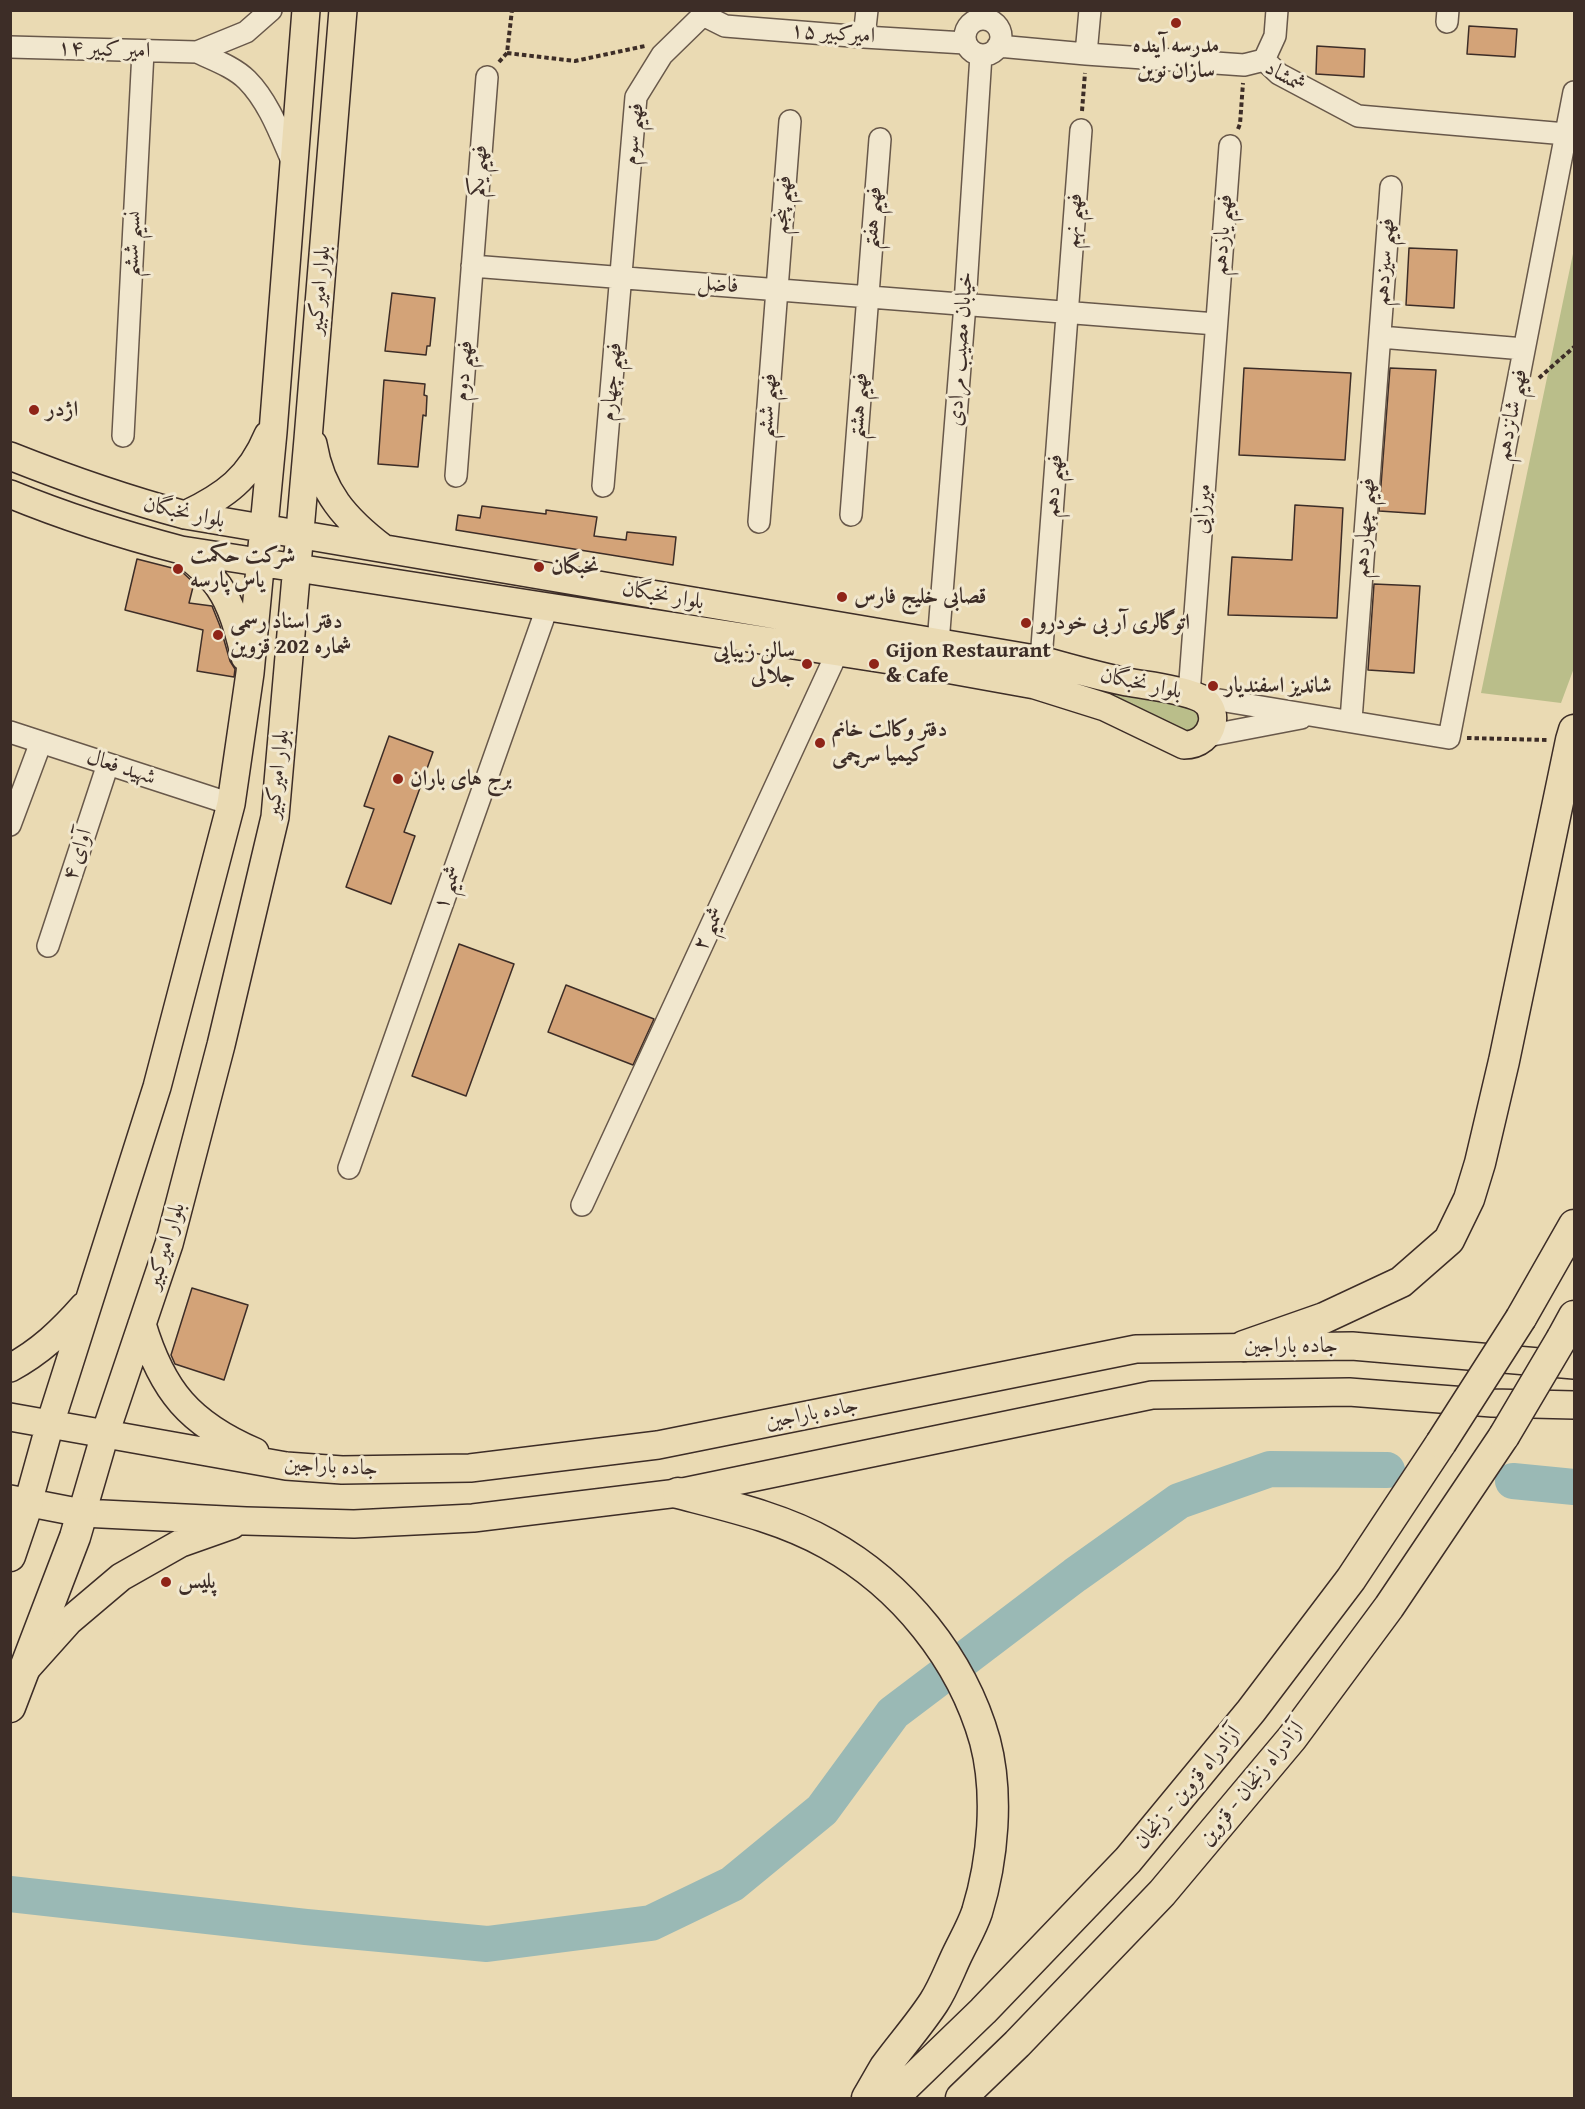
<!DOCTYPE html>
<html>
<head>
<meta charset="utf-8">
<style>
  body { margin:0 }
  #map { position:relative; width:1585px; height:2109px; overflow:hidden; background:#eadab3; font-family:"Gentium Book Plus",serif }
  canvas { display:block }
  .frame { position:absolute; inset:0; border:12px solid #3d2d27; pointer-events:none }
</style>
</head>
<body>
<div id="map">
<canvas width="1585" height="2109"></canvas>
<div class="frame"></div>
</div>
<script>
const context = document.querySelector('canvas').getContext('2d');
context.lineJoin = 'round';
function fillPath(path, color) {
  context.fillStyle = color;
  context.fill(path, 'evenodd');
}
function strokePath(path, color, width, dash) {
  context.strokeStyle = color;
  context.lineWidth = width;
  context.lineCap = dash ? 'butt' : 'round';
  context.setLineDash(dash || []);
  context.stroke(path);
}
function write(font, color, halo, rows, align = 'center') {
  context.font = font + ' "Gentium Book Plus",Amiri,serif';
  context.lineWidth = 6;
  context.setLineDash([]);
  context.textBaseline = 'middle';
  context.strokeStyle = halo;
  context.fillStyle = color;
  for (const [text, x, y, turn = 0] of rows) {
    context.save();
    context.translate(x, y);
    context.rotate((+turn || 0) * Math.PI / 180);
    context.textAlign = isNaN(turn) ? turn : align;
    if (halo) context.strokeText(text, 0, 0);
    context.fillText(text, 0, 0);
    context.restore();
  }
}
fillPath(new Path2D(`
  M1574,249V668L1561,703L1481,693Z
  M1107,692L1178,700L1202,713L1200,729L1180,735Z`), '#babe8a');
strokePath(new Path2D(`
  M1513,1481L1574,1487
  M963,1660L1075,1575L1179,1501L1270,1469L1387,1470
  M10,1894L306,1927L487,1944L651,1923L732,1884L822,1810L893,1713L942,1676`), '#9ab9b5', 36);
const building = new Path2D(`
  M1469,26L1517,29L1515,57L1467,54Z
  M1317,46L1365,49L1364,77L1316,74Z
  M1409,248L1457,250L1454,308L1406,305Z
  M392,293L435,298L430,346H427L426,355L385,351Z
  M1244,368L1351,373L1345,460L1239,455Z
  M1390,368L1436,370L1425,514L1379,511Z
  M384,380L425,384L424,395L427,396L426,416L423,415L418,467L378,464Z
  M1295,505L1343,508L1337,618L1228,615L1232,557L1292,560Z
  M482,506L546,514V510L597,517L594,536L626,540L627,532L676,537L673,565L456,530L458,515L480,518Z
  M137,559L180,570L194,583L189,603L212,606L220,626L230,661L235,669L234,677L197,671L203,630L125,610Z
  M1374,584L1420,586L1414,673L1368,670Z
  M389,736L433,752L404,832L415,836L391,904L346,887L374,809L364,806Z
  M459,944L514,964L466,1096L412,1076Z
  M566,985L654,1019L633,1065L548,1032Z
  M192,1288L248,1305L224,1380L175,1364L171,1355Z`);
fillPath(building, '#d3a378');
strokePath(building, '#3d2d27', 1.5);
const minor = new Path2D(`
  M703,15L725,26L864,37L965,43
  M965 37a18 18 0 1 1 36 0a18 18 0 1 1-36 0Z
  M1447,22L1448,10
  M864,37L867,10
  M998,46L1086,54L1244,65L1264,60L1279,74L1358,116L1566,134
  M10,47L197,52L246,32L271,10
  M197,52C214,60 234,67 247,80C269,102 281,136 293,163
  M1086,54L1090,10
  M1264,60L1275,36L1277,10
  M472,266L1216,324
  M1380,337L1524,349
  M123,436L143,52
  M456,476L487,77
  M603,486L636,97L662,55L703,15
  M851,515L880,139
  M759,522L790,121
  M937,656L965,304L981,55
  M1041,660L1081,130
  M1189,694L1230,146
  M1195,696L1449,738L1574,92
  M1351,720L1391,187
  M10,732L231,804
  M1207,736L1301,718
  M10,825L41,742
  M48,946L108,764
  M349,1168L547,608
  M582,1205L837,653`);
const major = new Path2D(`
  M313,444C321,492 345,519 383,548
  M10,456C68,479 125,499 185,515L1041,660C1069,668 1098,676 1127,682C1149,686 1173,688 1195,696C1224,705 1215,745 1184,745L1105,707L1035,685L935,667L181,550C123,535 66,517 10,494
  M185,515C225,496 250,478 268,435
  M182,551C195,562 209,573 219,587C233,607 239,633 245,657
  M142,1324C162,1391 190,1424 255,1452
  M10,1368C40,1352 62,1331 84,1306
  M10,1417L286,1466L342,1470L470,1468L658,1445L1136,1349L1352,1346L1574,1365
  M10,1499L82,1513L246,1521L354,1524L473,1518L678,1493L1152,1395L1349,1392L1492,1403L1574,1405
  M28,1503L50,1424L157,1087L231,804L250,673L273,432L306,10
  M82,1513L105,1434L169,1244L221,1045L275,817L308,439L343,10
  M26,1669L69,1621L121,1577L181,1543L232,1525`);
const highway = new Path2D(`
  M1521,1318L1574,1225
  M1562,1338L1574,1316
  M1244,1346L1324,1318L1401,1282L1449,1240L1469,1199L1480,1163L1504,1061L1571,740L1574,730
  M678,1493C728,1506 782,1518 828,1544C902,1585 962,1659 985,1741C999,1794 993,1860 977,1912C972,1927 963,1942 956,1957C949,1972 943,1988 934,2002C919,2025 901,2045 885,2067C879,2077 873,2088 867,2098
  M10,1556L28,1503
  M10,1707L75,1537L82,1513
  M893,2098L983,2011L1128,1860L1251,1711L1351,1579L1441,1443
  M961,2098L1017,2044L1162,1893L1292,1738L1389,1607L1504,1436`);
strokePath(minor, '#68584a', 24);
strokePath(major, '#3d2d27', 30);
strokePath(highway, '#3d2d27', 33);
strokePath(new Path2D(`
  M507,53L575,61L645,46
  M499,62L507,53L512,10
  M1082,111L1085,73
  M1238,129L1240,124L1243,83
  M1539,378L1574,347
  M1467,738L1547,740`), '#3d2d27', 4, [4.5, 3]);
strokePath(minor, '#f1e7ce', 21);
strokePath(major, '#eadab3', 27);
strokePath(highway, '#eadab3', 30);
const highwayBridge = new Path2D(`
  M1504,1436L1562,1338
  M1441,1443L1521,1318`);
strokePath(highwayBridge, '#3d2d27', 33, []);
strokePath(highwayBridge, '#eadab3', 30);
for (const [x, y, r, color] of [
  [1176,23,6,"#8f2418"],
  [34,410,6,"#8f2418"],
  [539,567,6,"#8f2418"],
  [178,569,6,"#8f2418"],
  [842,597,6,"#8f2418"],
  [1026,623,6,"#8f2418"],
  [218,635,6,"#8f2418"],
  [807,664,6,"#8f2418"],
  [874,664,6,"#8f2418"],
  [1213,686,6,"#8f2418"],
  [820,743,6,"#8f2418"],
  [398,779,6,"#8f2418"],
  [166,1582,6,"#8f2418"]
]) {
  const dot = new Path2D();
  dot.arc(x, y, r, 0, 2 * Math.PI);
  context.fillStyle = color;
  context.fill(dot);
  strokePath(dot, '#f1e7ce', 2);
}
write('22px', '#3d2d27', '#f1e7ce', [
  ["امیرکبیر ۱۵",833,34,4],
  ["امیر کبیر ۱۴",104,50,2],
  ["شمشاد",1285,77,29],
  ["فهیم سوم",634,134,-84],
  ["فهیم یکم",479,171,-86],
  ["فهیم پنجم",783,205,-86],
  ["فهیم هفتم",873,218,-86],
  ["فهیم نهم",1074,221,-86],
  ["فهیم یازدهم",1223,235,-86],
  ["نسیم ششم",133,244,-87],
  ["فهیم سیزدهم",1385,262,-86],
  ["فاضل",718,285,5],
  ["بلوار امیرکبیر",320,290,-85],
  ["خیابان مصیب مرادی",961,349,-86],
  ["فهیم دوم",464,371,-86],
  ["فهیم چهارم",612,382,-85],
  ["فهیم ششم",768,406,-86],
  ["فهیم هشتم",859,406,-86],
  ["فهیم شانزدهم",1512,415,-79],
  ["فهیم دهم",1054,486,-86],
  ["میرزایی",1203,509,-86],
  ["بلوار نخبگان",184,513,12],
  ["فهیم چهاردهم",1365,528,-86],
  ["بلوار نخبگان",663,596,10],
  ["بلوار نخبگان",1141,684,12],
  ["شهید فعال",121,768,18],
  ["بلوار امیرکبیر",278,774,-84],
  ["آوای ۴",78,855,-72],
  ["شمیم ۱",448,888,-71],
  ["شمیم ۲",709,929,-65],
  ["بلوار امیرکبیر",166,1246,-73],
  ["جاده باراجین",1291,1346],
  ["جاده باراجین",812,1414,-11],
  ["جاده باراجین",331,1467,3],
  ["آزادراه زنجان - قزوین",1252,1784,-51],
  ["آزادراه قزوین - زنجان",1188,1788,-50]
]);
write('bold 22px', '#3d2d27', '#f1e7ce', [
  ["مدرسه آینده",1176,46,"center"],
  ["سازان نوین",1176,71,"center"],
  ["اژدر",46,410],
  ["شرکت حکمت",190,556],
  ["یاس پارسه",190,581],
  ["نخبگان",551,567],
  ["قصابی خلیج فارس",854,597],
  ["دفتر اسناد رسمی",230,622],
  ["شماره 202 قزوین",230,647],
  ["اتوگالری آر بی خودرو",1038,623],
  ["سالن زیبایی",795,651,"right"],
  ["جلالی",795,676,"right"],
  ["Gijon Restaurant",886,651],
  ["& Cafe",886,676],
  ["شاندیز اسفندیار",1225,686],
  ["دفتر وکالت خانم",832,730],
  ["کیمیا سرچمی",832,755],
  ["برج های باران",410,779],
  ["پلیس",178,1582]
], 'left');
</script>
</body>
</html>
